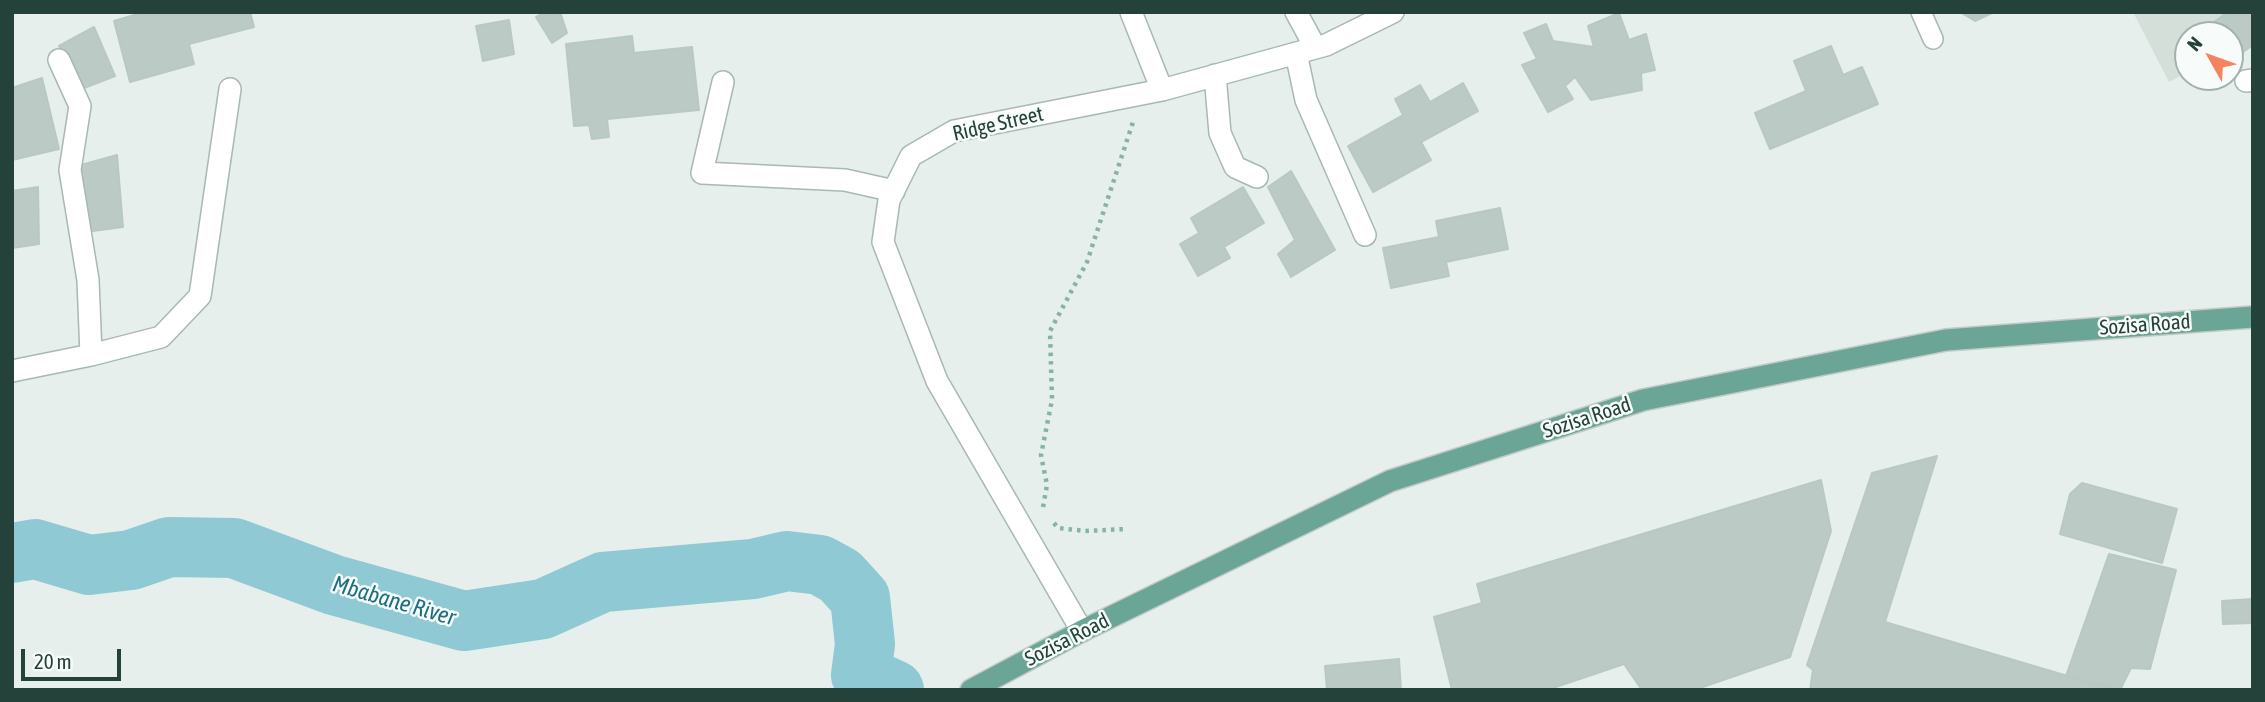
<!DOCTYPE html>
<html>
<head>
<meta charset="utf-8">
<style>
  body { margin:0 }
  #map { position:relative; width:2265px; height:702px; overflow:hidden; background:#e6efeb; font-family:"Asap Condensed",sans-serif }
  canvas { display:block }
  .frame { position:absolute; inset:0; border:14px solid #24423a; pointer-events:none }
  .north { position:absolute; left:2174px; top:21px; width:70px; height:70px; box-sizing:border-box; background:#f7fbf9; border:2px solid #a3b1ad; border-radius:50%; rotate:310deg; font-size:19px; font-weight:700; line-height:28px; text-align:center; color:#24423a }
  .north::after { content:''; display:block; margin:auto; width:24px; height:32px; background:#f4845f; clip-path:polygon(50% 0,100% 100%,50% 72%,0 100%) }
  .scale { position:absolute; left:21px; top:649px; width:100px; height:32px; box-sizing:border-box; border:4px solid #24423a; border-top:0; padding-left:9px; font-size:21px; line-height:24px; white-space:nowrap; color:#24423a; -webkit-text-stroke:5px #f7fbf9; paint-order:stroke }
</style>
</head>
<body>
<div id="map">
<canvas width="2265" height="702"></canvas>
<div class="frame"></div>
<div class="north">N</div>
<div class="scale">20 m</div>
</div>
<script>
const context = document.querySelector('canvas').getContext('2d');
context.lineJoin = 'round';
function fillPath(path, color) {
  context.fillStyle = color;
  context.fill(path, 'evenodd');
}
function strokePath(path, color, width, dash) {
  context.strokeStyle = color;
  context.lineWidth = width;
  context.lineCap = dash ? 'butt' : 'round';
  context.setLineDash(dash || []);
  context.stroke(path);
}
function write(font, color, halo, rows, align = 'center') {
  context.font = font + ' "Asap Condensed",sans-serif';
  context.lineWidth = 5;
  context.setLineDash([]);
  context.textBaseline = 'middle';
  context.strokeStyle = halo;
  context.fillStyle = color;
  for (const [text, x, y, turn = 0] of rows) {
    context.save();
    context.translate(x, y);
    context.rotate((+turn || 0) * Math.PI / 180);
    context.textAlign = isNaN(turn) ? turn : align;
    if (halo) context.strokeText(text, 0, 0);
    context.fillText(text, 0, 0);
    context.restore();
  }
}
fillPath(new Path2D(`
  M2133,12H2253V40L2230,51V35H2188V72L2169,82Z`), '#d4dfda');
strokePath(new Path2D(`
  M12,553L35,549L89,565L131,560L169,547L234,548L334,585L464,621L543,609L603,582L753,569L787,561L820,565L840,576L860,598L865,644L861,675L894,690`), '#8ec9d4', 60);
const building = new Path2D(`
  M145,12H250L254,27L189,44L194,64L130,82L114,21Z
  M545,12H560L567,33L552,43L536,17Z
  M1960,12H1994L1975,21Z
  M2228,12H2253V45L2243,52L2230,39V35H2226L2214,22Z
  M1619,13L1629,40L1646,34L1655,70L1641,73L1642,90L1591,100L1575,77L1565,86L1573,99L1548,112L1522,65L1537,59L1524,33L1546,24L1553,41L1594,47L1588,26Z
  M509,20L514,54L483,61L476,26Z
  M94,27L115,76L79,90L59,46Z
  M632,36L634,53L692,47L699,110L607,119L609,137L592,139L589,125L574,126L566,44Z
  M1831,46L1843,75L1862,67L1878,104L1770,149L1755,113L1806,91L1794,61Z
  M42,78L59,149L12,160V88Z
  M1463,83L1478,111L1421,142L1431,160L1373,192L1348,146L1403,115L1395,99L1420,85L1430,102Z
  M117,155L123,227L85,232L81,165Z
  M1291,171L1335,250L1291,277L1278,254L1295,240L1268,187Z
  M38,187L39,244L12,248V191Z
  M1243,187L1264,223L1224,247L1230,258L1198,276L1180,244L1199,233L1191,218Z
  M1500,208L1508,249L1446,262L1449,276L1391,288L1383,248L1439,237L1436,221Z
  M1937,456L1885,622L2115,690H1810L1813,670L1807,665L1872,473Z
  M1821,480L1831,531L1790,657L1694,690H1642L1624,664L1547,690H1452L1434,617L1482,603L1477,584Z
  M2082,483L2177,509L2162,563L2060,534L2070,494Z
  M2109,554L2176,570L2150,669L2131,668L2120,690L2066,676Z
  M2253,599V623L2223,624L2222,601Z
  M1399,659L1401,690H1327L1325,666Z`);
fillPath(building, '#bbcac4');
strokePath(building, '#b8c9c2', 2);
const lane = new Path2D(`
  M1921,12L1933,39`);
const street = new Path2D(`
  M1131,12L1162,90
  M1296,12L1315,47
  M1296,53L1306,100L1365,235
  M59,60L80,106L70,170L88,280L91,355
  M1215,75L1220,133L1235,167L1257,177
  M2246,81L2253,80
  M723,82L702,173L845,180L894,191
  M12,371L91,355L161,337L200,296L230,89
  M1082,631L937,381L883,242L889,200L911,156L954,131L1162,90L1326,45L1393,12`);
const primary = new Path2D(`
  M971,690L1082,631L1390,481L1643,400L1946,340L2253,317`);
strokePath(lane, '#a8b8b2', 22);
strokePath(street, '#a8b8b2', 24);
strokePath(primary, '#c2cac8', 24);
strokePath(new Path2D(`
  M1043,507L1047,485L1041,455L1052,400L1050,331L1087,262L1133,122
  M1054,523L1058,528L1085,531L1127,529`), '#86b3a5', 4.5, [3.5, 5]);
strokePath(lane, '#fff', 19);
strokePath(street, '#fff', 21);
strokePath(primary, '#6aa596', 21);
write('21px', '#24423a', '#f7fbf9', [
  ["Ridge Street",998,124,-13],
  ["Sozisa Road",2145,325,-4],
  ["Sozisa Road",1587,418,-18],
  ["Sozisa Road",1067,640,-27]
]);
write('italic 23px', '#1c6f80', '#f7fbf9', [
  ["Mbabane River",394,601,16]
]);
</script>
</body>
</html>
